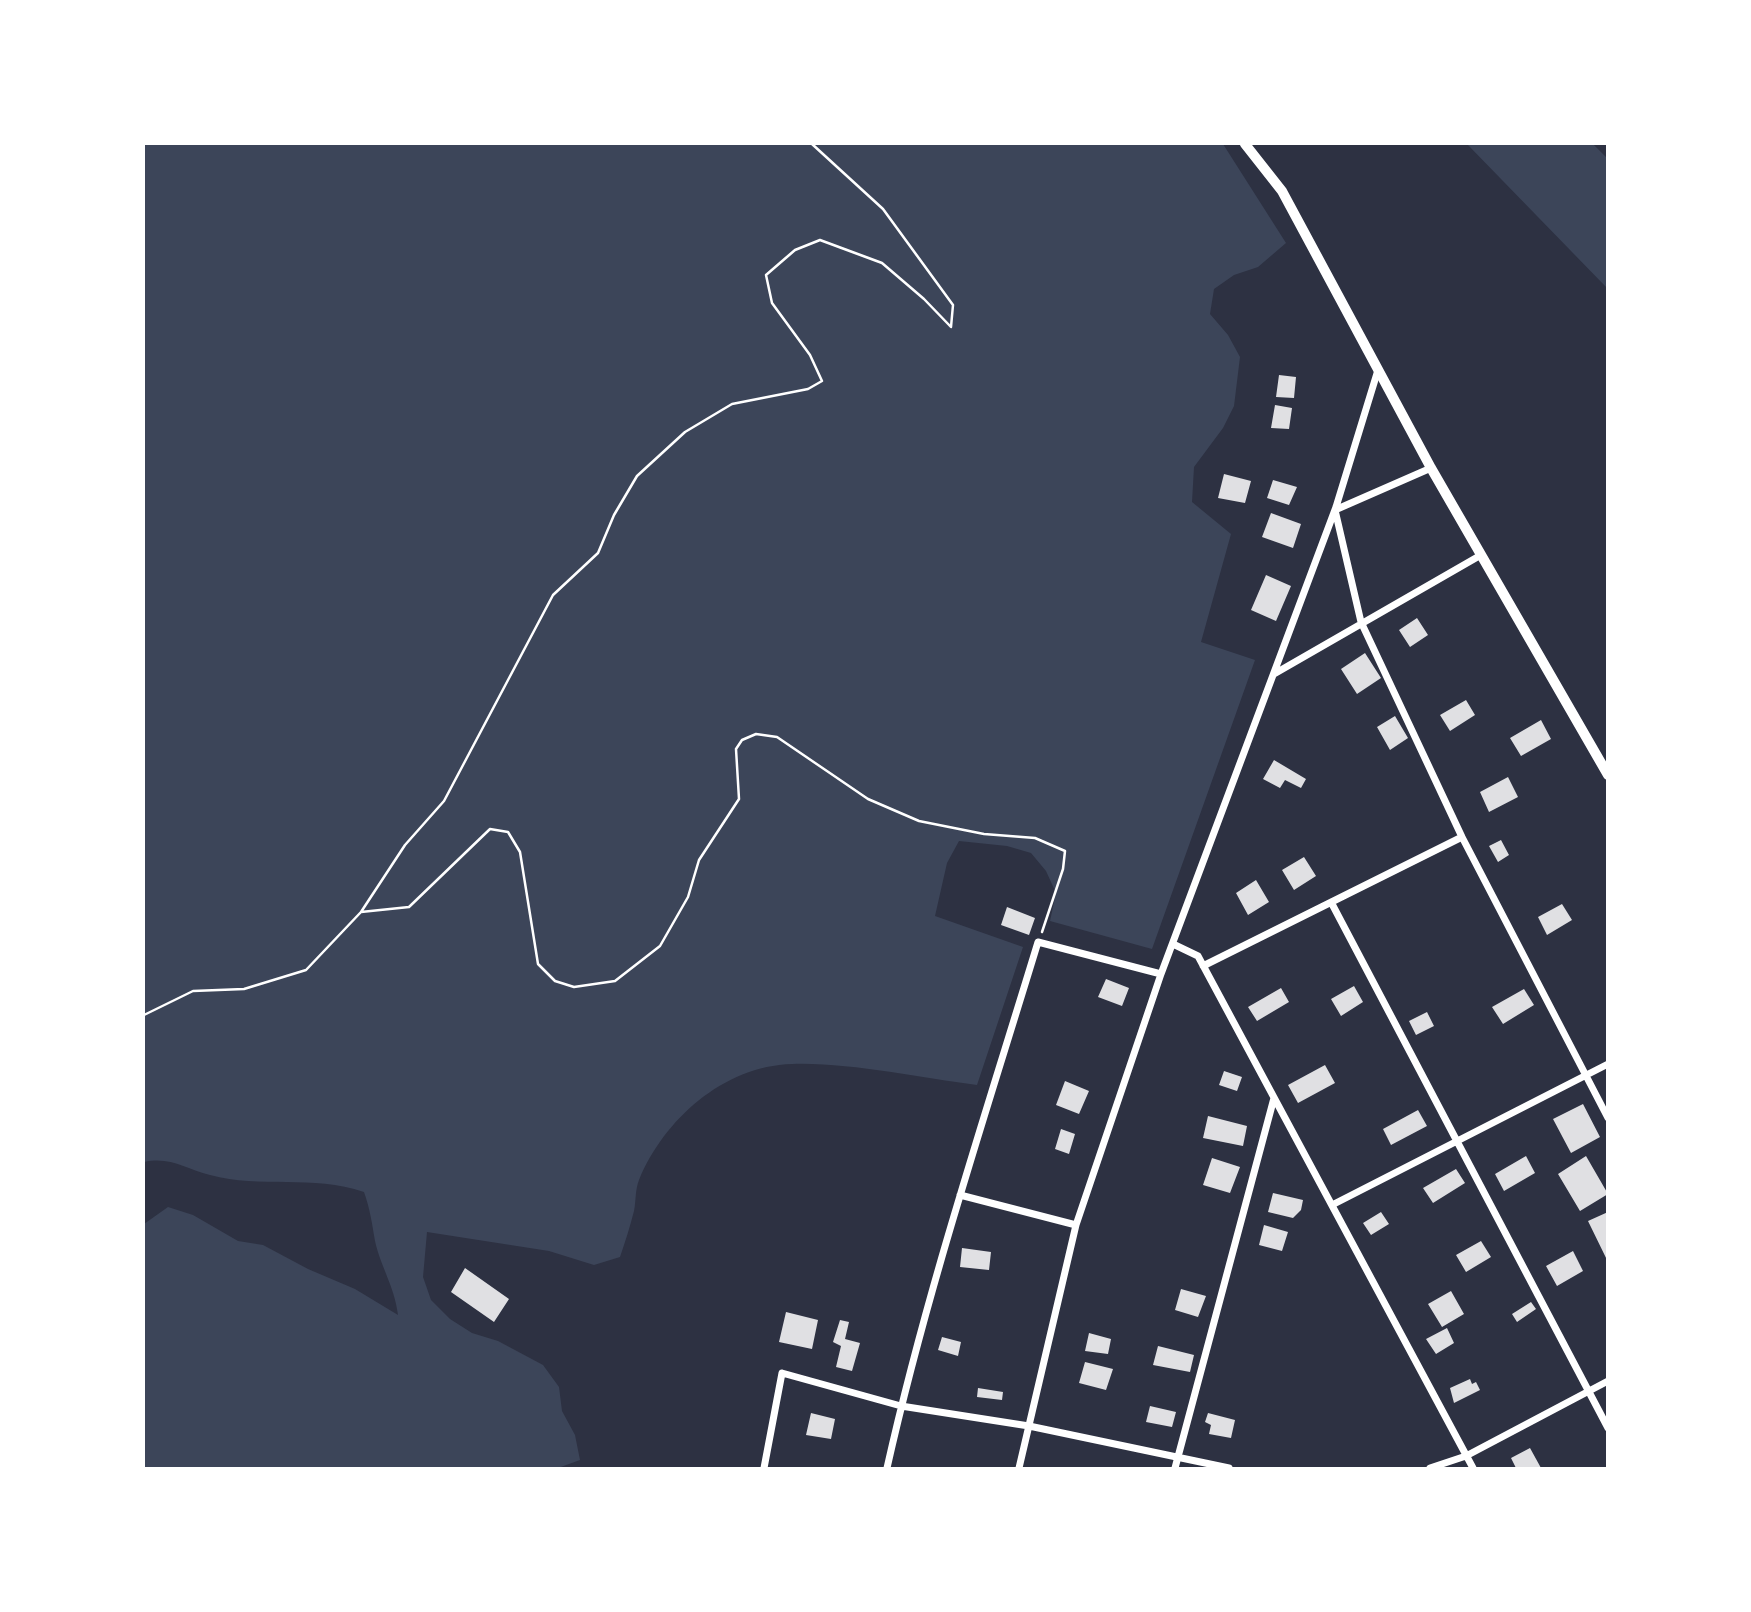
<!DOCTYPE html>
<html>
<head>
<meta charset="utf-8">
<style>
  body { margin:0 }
  #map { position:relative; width:1751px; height:1612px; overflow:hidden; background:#2d3142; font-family:Ubuntu,sans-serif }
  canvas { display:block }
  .frame { position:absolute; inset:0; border:145px solid #fff; pointer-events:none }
</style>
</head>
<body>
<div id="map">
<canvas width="1751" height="1612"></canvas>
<div class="frame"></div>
</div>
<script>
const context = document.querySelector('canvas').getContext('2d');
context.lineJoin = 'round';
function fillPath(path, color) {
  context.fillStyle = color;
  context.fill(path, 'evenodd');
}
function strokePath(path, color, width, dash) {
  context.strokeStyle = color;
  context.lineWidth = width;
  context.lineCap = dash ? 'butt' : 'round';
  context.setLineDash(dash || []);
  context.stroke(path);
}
fillPath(new Path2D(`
  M144,144H1223L1286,243L1258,267L1234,275L1214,289L1210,314L1228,335L1240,357L1234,406L1223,428L1194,467L1192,502L1231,534L1201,642L1255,660L1152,949L1050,921L1056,893L1046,871L1031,853L1007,846L959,841L947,863L935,916L1023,947L977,1085C919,1078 849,1062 792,1064C723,1066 664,1120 639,1180C635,1190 636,1201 634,1211C630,1227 625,1242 620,1257L594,1265L549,1251L427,1232L423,1277L431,1300L450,1319L472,1333L498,1341L543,1365L559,1387L562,1411L575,1435L580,1460L558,1468H144V1224L168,1207L193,1215L238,1241L263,1245L308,1269L355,1289L398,1315C394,1285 381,1268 375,1241C372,1223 370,1209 364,1192C312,1174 261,1189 210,1175C186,1169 170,1156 144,1162Z
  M1467,144H1593L1607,158V288Z`), '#3c4559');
fillPath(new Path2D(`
  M1279,375L1296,377L1294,398L1276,397Z
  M1275,405L1292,408L1289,429L1271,428Z
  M1224,474L1251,481L1245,503L1218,498Z
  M1273,480L1297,487L1289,505L1267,498Z
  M1271,513L1301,524L1293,548L1262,537Z
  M1266,575L1291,586L1276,621L1251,610Z
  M1417,618L1428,635L1410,647L1399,630Z
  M1365,653L1381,678L1357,694L1341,669Z
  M1466,700L1475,715L1450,731L1440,715Z
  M1395,716L1408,738L1390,750L1377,727Z
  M1541,720L1551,739L1521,756L1510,738Z
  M1274,760L1306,779L1301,788L1285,780L1280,788L1263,779Z
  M1508,777L1518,797L1489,812L1480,792Z
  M1501,840L1509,855L1498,862L1489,846Z
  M1304,857L1316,876L1294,890L1282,870Z
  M1256,880L1269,902L1248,915L1236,893Z
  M1562,904L1572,920L1547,935L1538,917Z
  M1007,907L1035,918L1029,935L1001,925Z
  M1106,979L1129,988L1122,1006L1098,997Z
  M1354,986L1363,1002L1341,1016L1331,999Z
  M1281,988L1289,1002L1257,1021L1248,1007Z
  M1524,989L1534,1005L1503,1024L1492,1007Z
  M1427,1012L1434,1026L1416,1035L1409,1021Z
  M1325,1065L1335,1083L1298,1103L1288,1085Z
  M1224,1071L1242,1077L1237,1091L1219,1085Z
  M1065,1081L1089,1091L1079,1114L1056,1105Z
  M1583,1104L1600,1137L1571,1153L1553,1119Z
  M1418,1110L1427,1126L1391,1145L1383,1129Z
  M1208,1116L1247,1126L1243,1146L1203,1138Z
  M1061,1129L1075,1134L1069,1154L1055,1149Z
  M1526,1156L1535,1173L1504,1191L1495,1174Z
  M1586,1156L1608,1194L1580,1211L1558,1174Z
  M1212,1158L1240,1167L1230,1193L1203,1185Z
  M1456,1169L1465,1183L1433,1203L1423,1188Z
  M1273,1193L1303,1200L1301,1210L1293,1218L1268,1212Z
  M1381,1212L1389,1224L1371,1235L1363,1223Z
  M1608,1212V1262L1588,1221Z
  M1264,1225L1288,1232L1282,1251L1259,1245Z
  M1481,1241L1491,1257L1466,1272L1456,1255Z
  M962,1248L991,1252L989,1270L960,1267Z
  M1573,1251L1583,1271L1557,1286L1546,1266Z
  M465,1268L509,1299L494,1322L451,1292Z
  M1181,1289L1206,1296L1198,1317L1175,1310Z
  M1451,1291L1464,1314L1442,1327L1428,1304Z
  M1531,1302L1536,1309L1517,1322L1512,1314Z
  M786,1312L818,1320L812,1349L779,1342Z
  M840,1320L849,1322L845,1339L860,1343L852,1371L836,1367L841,1346L833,1342Z
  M1447,1328L1454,1343L1436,1354L1426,1339Z
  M1089,1333L1111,1339L1108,1354L1085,1351Z
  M942,1337L961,1342L958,1356L938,1350Z
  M1158,1346L1194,1355L1190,1372L1153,1365Z
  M1085,1362L1113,1369L1106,1390L1079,1383Z
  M1470,1379L1472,1384L1476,1382L1480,1390L1454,1403L1450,1388Z
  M978,1388L1003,1392L1002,1400L977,1397Z
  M1150,1406L1176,1412L1172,1427L1146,1422Z
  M811,1413L835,1419L831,1439L806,1435Z
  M1208,1413L1235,1420L1231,1438L1209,1434L1211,1425L1205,1422Z
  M1530,1448L1541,1468H1516L1511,1458Z`), '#e0e0e3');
strokePath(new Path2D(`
  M361,912L409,907L490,829L508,832L520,852L538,964L555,981L574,987L615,981L660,946L688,897L699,860L739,799L736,749L742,740L756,734L777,737L868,799L919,821L984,834L1035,838L1065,851L1063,869L1042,932
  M144,1015L193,991L244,989L306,970L361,912L405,845L444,801L553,595L598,553L614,515L637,476L685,432L732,404L808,389L822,381L810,355L772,303L766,275L795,250L820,240L882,263L924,299L951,327L953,305L883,209L812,144`), '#fff', 2.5);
strokePath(new Path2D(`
  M1431,468L1335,510L1361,622L1462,837L1608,1118
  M1274,674L1481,555
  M1331,902L1608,1428
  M1173,944L1198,956L1473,1468
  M1203,966L1462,837
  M960,1195L1076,1225
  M1332,1205L1608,1064
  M764,1468L782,1373L901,1406L1029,1426L1229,1468
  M887,1468C927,1290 985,1116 1038,942L1161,974
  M1019,1468L1076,1225L1161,974L1336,507L1378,370
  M1175,1468L1274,1098
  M1430,1468L1466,1456L1608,1381`), '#fff', 7);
strokePath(new Path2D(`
  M1245,144L1282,191L1431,468L1608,775`), '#fff', 10);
</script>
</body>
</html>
